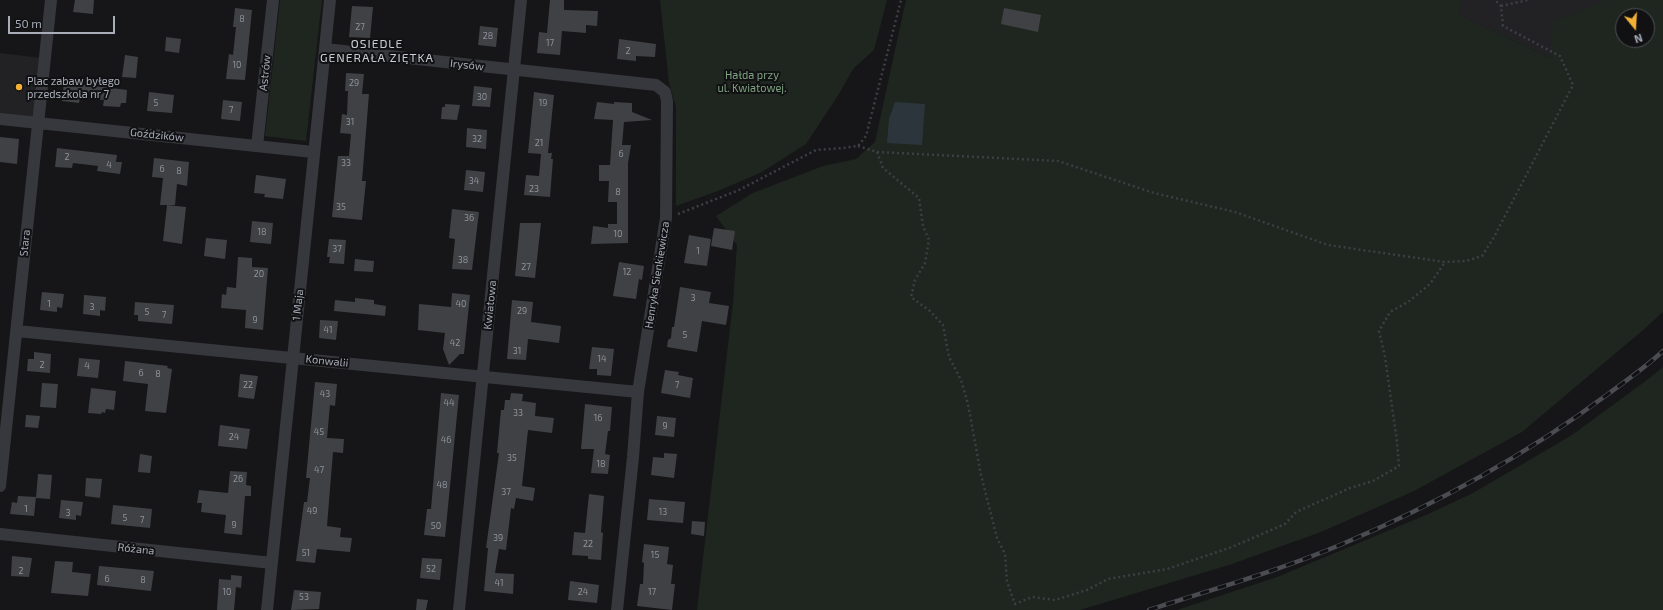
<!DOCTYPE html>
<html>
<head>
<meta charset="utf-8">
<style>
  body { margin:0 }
  #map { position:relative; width:1663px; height:610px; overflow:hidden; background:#161618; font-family:"Exo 2",sans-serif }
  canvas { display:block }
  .north { position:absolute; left:1615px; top:8px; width:40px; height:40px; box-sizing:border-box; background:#111113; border:1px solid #4d4f55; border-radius:50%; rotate:162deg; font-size:11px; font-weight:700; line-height:16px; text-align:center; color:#a8adb8 }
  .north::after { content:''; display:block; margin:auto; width:14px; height:18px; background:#f2b134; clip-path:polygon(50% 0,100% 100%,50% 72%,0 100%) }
  .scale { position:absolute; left:8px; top:16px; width:107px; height:18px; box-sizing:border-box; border:2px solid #a8adb8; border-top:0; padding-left:5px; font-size:12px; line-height:14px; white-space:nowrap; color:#a8adb8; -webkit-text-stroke:3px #111113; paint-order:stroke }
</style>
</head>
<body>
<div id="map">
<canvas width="1663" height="610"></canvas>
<div class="north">N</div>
<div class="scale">50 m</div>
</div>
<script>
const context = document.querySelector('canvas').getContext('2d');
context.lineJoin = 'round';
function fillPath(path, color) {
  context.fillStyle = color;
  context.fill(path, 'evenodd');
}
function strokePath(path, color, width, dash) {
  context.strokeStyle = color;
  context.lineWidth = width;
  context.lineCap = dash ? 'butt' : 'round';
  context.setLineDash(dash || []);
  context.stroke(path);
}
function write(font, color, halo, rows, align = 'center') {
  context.font = font + ' "Exo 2",sans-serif';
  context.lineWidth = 4;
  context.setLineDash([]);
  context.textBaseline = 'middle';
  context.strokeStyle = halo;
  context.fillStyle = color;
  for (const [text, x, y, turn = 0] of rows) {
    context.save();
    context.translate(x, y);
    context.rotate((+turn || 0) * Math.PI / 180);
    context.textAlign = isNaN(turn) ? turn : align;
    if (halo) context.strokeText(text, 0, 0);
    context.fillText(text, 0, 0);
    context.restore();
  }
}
fillPath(new Path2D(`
  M1462,0H1601V3L1550,58L1457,14Z
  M0,53L41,58L35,119L0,116Z`), '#222225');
fillPath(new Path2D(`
  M280,0H322L306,141L265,136Z
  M660,0H887L874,50L853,69L839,94L806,144L762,172L718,191L676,206V107L669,83Z
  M906,0H1462L1458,14L1550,58L1553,21L1601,3V0H1663V312L1642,331L1522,432L1414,491L1321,532L1229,565L1080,610H697L733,302L737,245L716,216L753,193L823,166L856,159L875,142ZM1623,16H1647V40H1623Z
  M1663,367V610H1177L1277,577L1426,515L1473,493L1572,435L1647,380Z`), '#1e261f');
fillPath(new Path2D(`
  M895,102L925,104L922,145L887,143L889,119Z`), '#2c353c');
fillPath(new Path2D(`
  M75,0H94L93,14L73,12Z
  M550,0H564V10L598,11L597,26L586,25V33L562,31L560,55L537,53L539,32L547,33Z
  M352,6L373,7L370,38L349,37Z
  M235,8L252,10L245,80L226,79L229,54L233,55L236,27H233Z
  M1004,8L1041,15L1038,32L1001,24Z
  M480,26L498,28L496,47L478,45Z
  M166,37L181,39L179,53L165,51Z
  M619,39L656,44L655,57L636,56V61L617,59Z
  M125,55L138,57L136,78L122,77Z
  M346,73L364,74L362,94H369L362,181H366L362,220L332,217L338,156H349L351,134L340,133L342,114L347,115L348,91H345Z
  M64,82L127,90L126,103H121L120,107L103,106L104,100L80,98L79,103L62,101Z
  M474,86L492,88L490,107L472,106Z
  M149,92L174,95L172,113L147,111Z
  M534,92L554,95L548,153H552L551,159H553L550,197L524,195L526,175L539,176L541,154L528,153Z
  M223,100L242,102L240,121L221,119Z
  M597,102L614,104V102L632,103V112L652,120L624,122L622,145H631L628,163V243L591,244L593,226L608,228V224H617V202H608L609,181H599V165H610L613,120L594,119Z
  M445,104L460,105L457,120L441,119L442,107H445Z
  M467,128L487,130L486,149L466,147Z
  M0,137L19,139L17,164L0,162Z
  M57,148L117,155L116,162H122L120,174L97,171L98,166L73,163L72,168L55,167Z
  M154,158L189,162L187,186L177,184L175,205H160L163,178L152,177Z
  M466,170L485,172L483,192L464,190Z
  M256,175L286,179L283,199L264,197L265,194L254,193Z
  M167,205L186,207L182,244L163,241Z
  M452,209L479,212L472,270L452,269L455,239L449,238Z
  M252,221L273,223L271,244L250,242Z
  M520,223H541L535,278L515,276Z
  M714,228L735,231L732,250L711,246Z
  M689,235L711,239L707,266L684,263Z
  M206,238L227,240L225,259L204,256Z
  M329,239L346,240L344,264L329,263L330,257H327Z
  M238,257L252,258V267L268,268L263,330L245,328L246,310L221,308L222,294L226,295L227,287L236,288Z
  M355,259L374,261L373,272L354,271Z
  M619,262L644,266L642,280L639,279L636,299L613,296Z
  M680,287L711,292L709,303L729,306L726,325L702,321L697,352L667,347L668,340L671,338L672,327H674Z
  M42,292L64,294L62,308L57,307V312L40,310Z
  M452,293L470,295L464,354H460L449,365L443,349L445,333L418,330L419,304L451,307Z
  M84,295L106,297L105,311L100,310V316L83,314Z
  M355,298L374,300V304L386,306L385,316L334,311L335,300L355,302Z
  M512,300L533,302L531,322L561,326L559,343L528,339L526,360L507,359Z
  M135,302L174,305L172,324L138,321V315H134Z
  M320,320L338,321L336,340L319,338Z
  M592,347L614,349L611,376L597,375V369H589Z
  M34,352L51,354L50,373L27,371L28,359H34Z
  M79,358L100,360L98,378L77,376Z
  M125,361L168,366L167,368L172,369L166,413L145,411L148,384L123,381Z
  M665,370L679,372L678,375L693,378L690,398L661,393Z
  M240,374L258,376L254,399L238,397Z
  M315,382L337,384L335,406L330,405L327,438L344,439L343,453L333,452L327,526L341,528L340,537L352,538L350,552L317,549L315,563L296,561L304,502H307L310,478H306Z
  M42,383L58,384L56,408L40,407Z
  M91,388L116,391L114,410L106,409L105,413L102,412L101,414L88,413Z
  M441,393L459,395L445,537L424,535L427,509H431Z
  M511,393L523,394L522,401L536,403L535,416L554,418L552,433L528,430L522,486L535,488L533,501L516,498L514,509L511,508L506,550L499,549L495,573L514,574L513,594L484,591L488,548H486L499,453H497L501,410H504L505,400H510Z
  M585,404L612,407L610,431H608L605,454L610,455L608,474L591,473L594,449H581Z
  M26,415L40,416L38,428L25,427Z
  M657,416L676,418L674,437L655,435Z
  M220,425L250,429L247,449L218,446Z
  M664,453L677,454L674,478L651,475L653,457L664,458Z
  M140,454L152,456L150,473L138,472Z
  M230,471L247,472L246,485L251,486V496H245L242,535L224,533L226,515L201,512L202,503H197L199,490L228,493Z
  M38,474L52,475L50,499L36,498Z
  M86,478L102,479L100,498L85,496Z
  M589,494L604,496L601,532L603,533L601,560L588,559V556L572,555L574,532L585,533Z
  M18,496L36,497L34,516L10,514L12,502L17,503Z
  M649,499L685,502L683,523L647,520Z
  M61,500L83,502L81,516L76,515V520L59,518Z
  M113,505L152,509L150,528L111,524Z
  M692,521L705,522L704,536L691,534Z
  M644,544L669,547L667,564L673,565L671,584H675L672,610L637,606L640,584H643L644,563L642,562Z
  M12,556L32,558L29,577L11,576Z
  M422,558L442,559L440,580L420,578Z
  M55,561L73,562L72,572L91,574L88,596L51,593Z
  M99,566L154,571L151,591L97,585Z
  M231,575L242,576L241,588L236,587L234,610H217L219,579L231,580Z
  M570,581L599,585L597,603L568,600Z
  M294,590L321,592L319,609L291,610Z
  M417,599L428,600L426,610H416Z`), '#404145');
strokePath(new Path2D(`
  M1501,6L1528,0
  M858,146L877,152L1058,161L1154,193L1235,212L1328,245L1445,262L1466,261L1482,256L1494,237L1573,85L1560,56L1503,26L1501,6L1495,0
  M877,152L883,168L919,198L923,226L929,240L925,263L915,280L911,297L930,311L943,325L949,357L961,380L968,404L981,475L997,538L1005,554L1007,582L1015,604L1032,597L1055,600L1087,590L1108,579L1167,569L1232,547L1285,524L1296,512L1350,488L1373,481L1399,466L1397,442L1385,357L1379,331L1390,312L1408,302L1430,284L1445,262
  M678,214L739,190L816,150L843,148L858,146L866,136L901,0`), '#3d3f44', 2.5, [2, 3]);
strokePath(new Path2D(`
  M325,49L656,85L665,92L667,101L666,218L638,392L633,457L617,610
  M0,119L313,152
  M257,146L273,0
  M17,331L638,392
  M0,486L51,0
  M0,534L272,563
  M267,610L330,0
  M459,610L521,0`), '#37383d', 12);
const rail = new Path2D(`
  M1149,610C1213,589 1278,571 1340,545C1435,505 1526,455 1608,394C1627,380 1646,367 1663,351`);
strokePath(rail, '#4a4c52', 4.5);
strokePath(rail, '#111113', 3, [9]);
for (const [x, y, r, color] of [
  [19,87,4,"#f2b134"]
]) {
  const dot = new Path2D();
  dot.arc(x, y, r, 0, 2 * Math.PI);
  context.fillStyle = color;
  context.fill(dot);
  strokePath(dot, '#111113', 1.5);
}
write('9px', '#8e929b', null, [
  ["8",242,19],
  ["27",360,27],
  ["28",488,36],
  ["17",550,43],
  ["2",628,51],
  ["10",237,65],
  ["29",354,83],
  ["30",482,97],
  ["5",156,103],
  ["19",543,103],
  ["7",231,110],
  ["31",350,122],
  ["32",477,139],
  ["21",539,143],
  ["6",621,154],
  ["2",67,157],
  ["33",346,163],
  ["4",109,165],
  ["6",162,169],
  ["8",179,171],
  ["34",474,181],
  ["23",534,189],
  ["8",618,192],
  ["35",341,207],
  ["36",469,218],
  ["18",262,232],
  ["10",618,234],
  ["37",337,249],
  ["1",698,251],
  ["38",463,260],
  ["27",526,267],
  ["12",627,272],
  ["20",259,274],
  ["3",693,298],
  ["1",49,304],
  ["40",461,304],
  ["3",92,307],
  ["29",522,311],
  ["5",147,312],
  ["7",164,315],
  ["9",255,320],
  ["41",328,330],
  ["5",685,335],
  ["42",455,343],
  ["31",517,351],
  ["14",602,359],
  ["2",42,365],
  ["4",87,366],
  ["6",141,373],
  ["8",158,374],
  ["22",248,385],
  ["7",677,385],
  ["43",325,394],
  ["44",449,403],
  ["33",518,413],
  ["16",598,418],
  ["9",665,426],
  ["45",319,432],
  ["24",234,437],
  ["46",446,440],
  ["35",512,458],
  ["18",601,464],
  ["47",319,470],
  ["26",238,479],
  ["48",442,485],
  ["37",506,492],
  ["1",26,509],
  ["49",312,511],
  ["13",663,512],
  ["3",68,513],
  ["5",125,518],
  ["7",142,520],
  ["9",234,525],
  ["50",436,526],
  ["39",498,538],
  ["22",588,544],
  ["51",306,553],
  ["15",655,555],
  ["52",431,569],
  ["2",21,571],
  ["6",107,579],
  ["8",143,580],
  ["41",499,583],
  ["10",227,592],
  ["24",583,592],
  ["17",652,592],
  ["53",304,597]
]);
write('11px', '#a8adb8', '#111113', [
  ["Irysów",467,65,6],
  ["Astrów",265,73,-84],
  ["Goździków",157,135,6],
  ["Stara",25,243,-84],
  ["Henryka Sienkiewicza",657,275,-81],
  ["1 Maja",298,305,-84],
  ["Kwiatowa",490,305,-84],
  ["Konwalii",327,361,6],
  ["Różana",136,549,6]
]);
write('11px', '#7fa381', '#111113', [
  ["Hałda przy",752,75],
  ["ul. Kwiatowej.",752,88]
]);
write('11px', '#a8adb8', '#111113', [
  ["Plac zabaw byłego",27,81],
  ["przedszkola nr 7",27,94]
], 'left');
context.letterSpacing = '1px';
write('12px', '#c9ccd4', '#111113', [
  ["OSIEDLE",377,44],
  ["GENERAŁA ZIĘTKA",377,58]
]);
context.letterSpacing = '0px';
</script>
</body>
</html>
